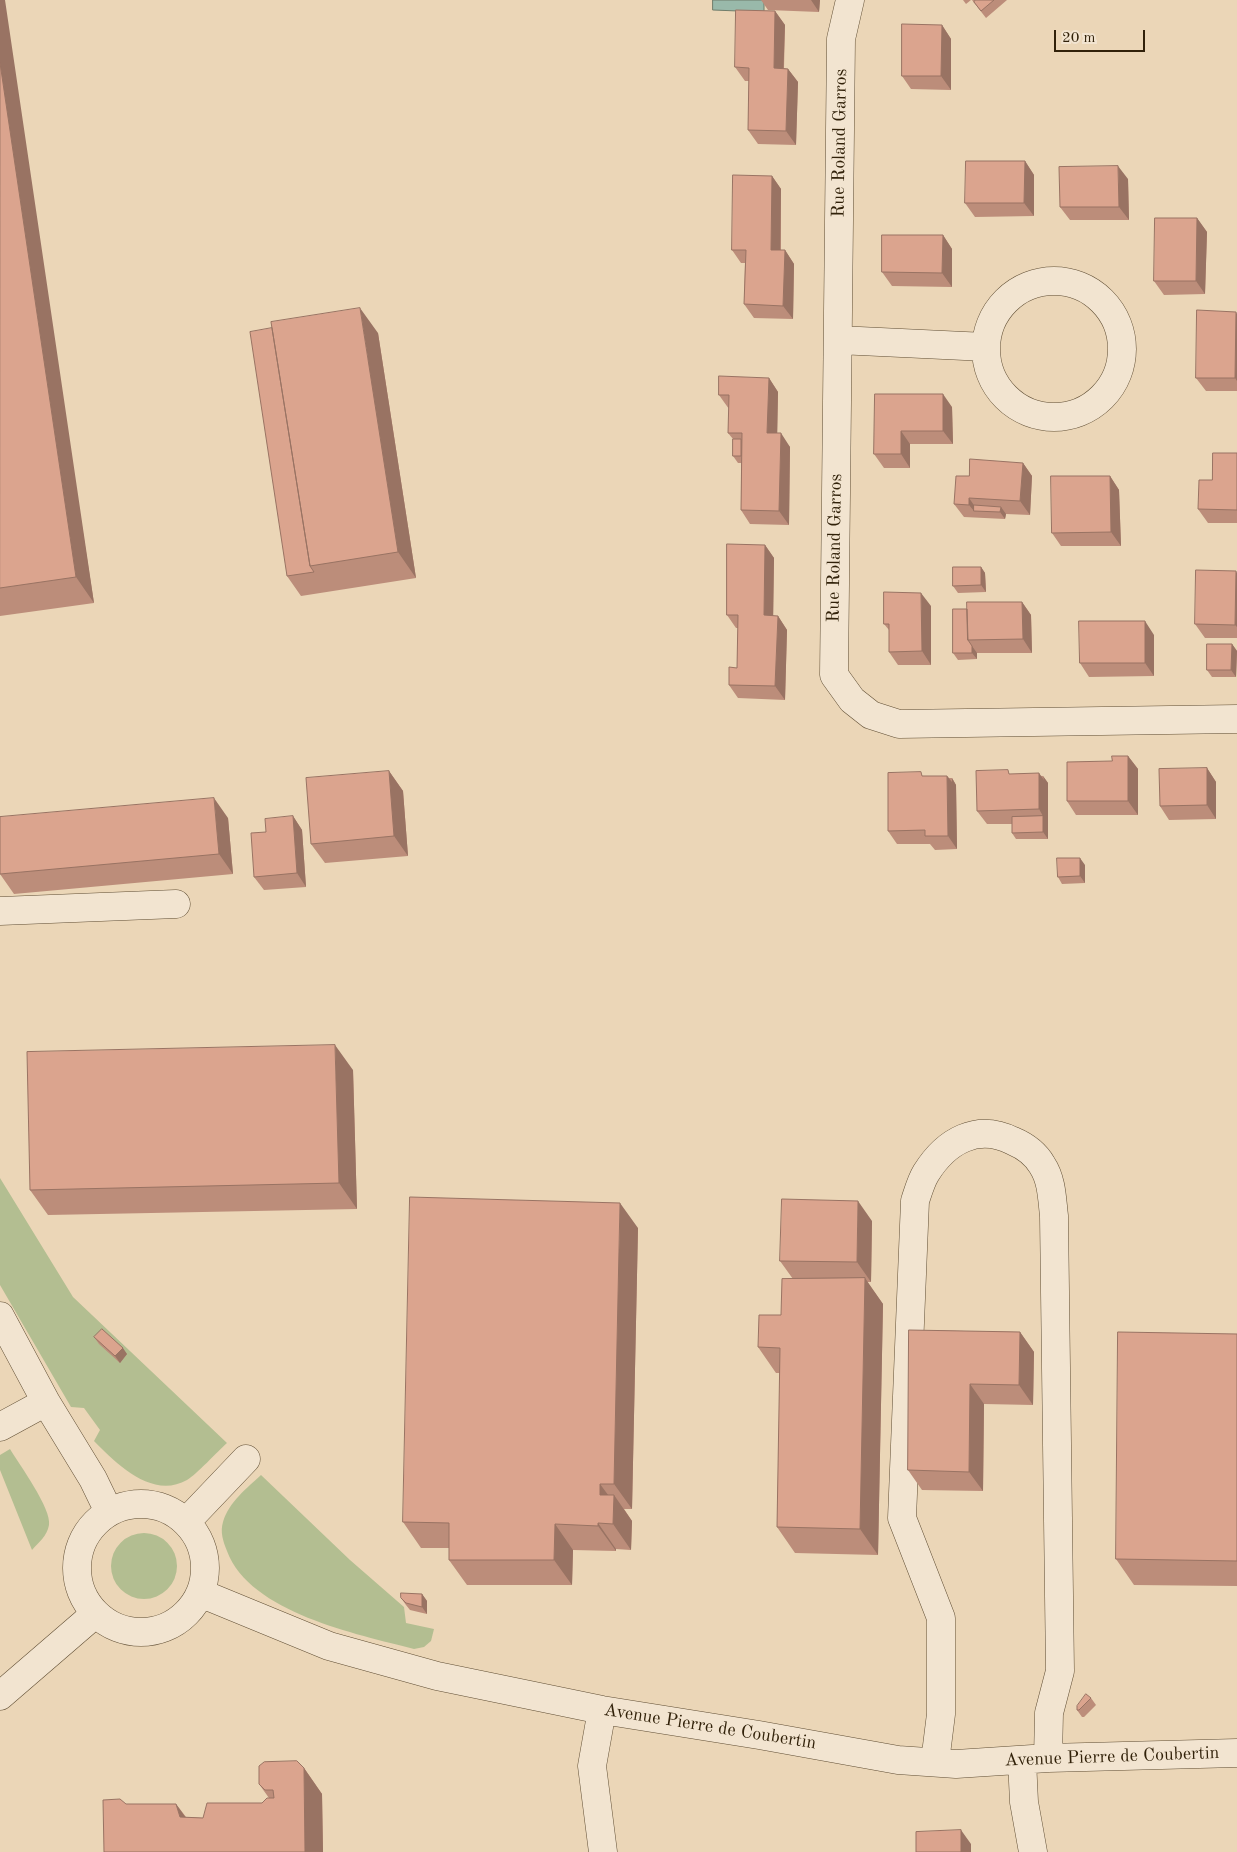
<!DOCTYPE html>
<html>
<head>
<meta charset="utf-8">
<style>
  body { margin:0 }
  #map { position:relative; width:1237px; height:1852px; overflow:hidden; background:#ebd6b7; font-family:"Old Standard TT",serif }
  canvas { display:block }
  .scale { position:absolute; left:1054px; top:30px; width:91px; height:22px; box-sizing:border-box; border:2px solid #312109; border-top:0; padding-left:6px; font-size:15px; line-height:18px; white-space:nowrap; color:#312109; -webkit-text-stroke:4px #f2e4d0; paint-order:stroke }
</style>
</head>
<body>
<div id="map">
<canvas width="1237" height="1852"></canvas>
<div class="scale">20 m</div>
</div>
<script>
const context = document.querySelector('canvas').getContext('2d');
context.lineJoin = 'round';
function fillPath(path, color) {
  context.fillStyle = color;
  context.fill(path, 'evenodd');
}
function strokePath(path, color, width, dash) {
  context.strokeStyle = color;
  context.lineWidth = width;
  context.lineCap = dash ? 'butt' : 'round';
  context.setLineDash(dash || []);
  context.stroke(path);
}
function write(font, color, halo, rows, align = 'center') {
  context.font = font + ' "Old Standard TT",serif';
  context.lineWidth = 4;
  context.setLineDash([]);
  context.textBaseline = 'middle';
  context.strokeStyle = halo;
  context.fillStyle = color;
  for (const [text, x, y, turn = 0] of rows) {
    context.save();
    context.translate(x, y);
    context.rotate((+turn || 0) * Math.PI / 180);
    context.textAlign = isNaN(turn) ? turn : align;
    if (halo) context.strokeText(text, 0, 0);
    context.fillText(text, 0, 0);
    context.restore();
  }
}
fillPath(new Path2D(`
  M0,1178L73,1297L227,1443C217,1452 197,1474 187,1480C152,1500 116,1463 94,1441L100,1430L84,1408L71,1407L0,1285Z
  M10,1449C19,1464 52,1509 49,1525C47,1536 39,1542 32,1550L0,1470V1455Z
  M261,1475L350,1560L404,1607L406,1623L434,1629L431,1641L424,1647L414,1649C357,1634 250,1613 227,1551C223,1541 220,1532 223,1522C229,1502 247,1488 261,1475Z
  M111 1566a33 33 0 1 1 66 0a33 33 0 1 1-66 0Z`), '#b3be91');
const water = new Path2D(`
  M713,0H764V12L713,10Z`);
fillPath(water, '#99b9aa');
strokePath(water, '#6f7c6a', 1);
const minor = new Path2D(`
  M850,0L841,39L834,675L852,700L871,715L899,724L1237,719
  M986 349a68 68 0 1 1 136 0a68 68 0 1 1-136 0Z
  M838,340L986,347
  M0,911L176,904
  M0,1316L46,1402L93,1479L109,1512
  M0,1427L46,1402
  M77 1568a64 64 0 1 1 128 0a64 64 0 1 1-128 0Z
  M186,1522L246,1459
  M200,1593L329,1646L437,1676L602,1710L759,1735L898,1760L956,1764L1048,1758L1237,1753
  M0,1696L95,1614
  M602,1710L592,1766L603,1852
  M1022,1760L1024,1802L1033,1852
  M935,1762L941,1714V1618L902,1518L915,1201C918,1192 921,1181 926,1173C946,1141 977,1123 1013,1141C1025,1146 1035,1153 1042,1165C1052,1180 1052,1199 1054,1216L1060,1671L1049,1713L1048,1758`);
strokePath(minor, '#604e34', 29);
strokePath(minor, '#f2e4d0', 28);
fillPath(new Path2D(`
  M0,0L94,603L0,616Z
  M761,0H820L819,12L768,10Z
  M963,0H971L966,4Z
  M972,0H1007L986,18Z
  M775,11L785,25L784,68L788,69L798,82L796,145L758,144L748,130L749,81H745L735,67Z
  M942,25L951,39V90L911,89L902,76Z
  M1025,161L1034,175V216L975,217L965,203Z
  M772,176L781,189V250H785L794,264L793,319L754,318L744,304L745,263H741L732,250Z
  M1128,179L1129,220H1070L1060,207Z
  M1197,218L1207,232L1205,294L1164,295L1154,281Z
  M943,235L952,249V287L892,286L882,272Z
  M1237,314V391H1206L1196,378Z
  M378,333L416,578L301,596L287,576Z
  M769,378L778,392L777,433L790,447L789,525L750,524L741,510V463H738L733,456V439L728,433L729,409L719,395Z
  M875,394L952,407L953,444H910V468H884L874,454Z
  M1237,453V523H1208L1198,509L1212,480Z
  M1023,463L1032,476L1030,515L1006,514L1005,519L964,517L954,504L969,476Z
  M1110,476L1119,490L1121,546H1061L1052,533Z
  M765,545L774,558L773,616H778L787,630L785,700L738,698L729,685L737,668L738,628H736L727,615Z
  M981,567L985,573L986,592L958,593L953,586Z
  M1237,573V638H1205L1195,624Z
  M1022,602L1031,615L1032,653H977V659L958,660L953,653L967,609Z
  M931,606V665H898L889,652V630L884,624Z
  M1154,635V676L1089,677L1080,663Z
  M1232,644L1237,651L1236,677H1212L1207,670Z
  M1128,756L1138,769V815H1076L1067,801L1112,761Z
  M1207,768L1216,782V819L1169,820L1160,806Z
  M389,771L403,791L408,856L325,863L311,844Z
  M1011,774L1043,776L1048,783V839H1016L1012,833V824H987L977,811Z
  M947,776L949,778H952L956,785L957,849L935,850L930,844H897L888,831Z
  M293,816L302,830L306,887L264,890L254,877L266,832Z
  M228,818L233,874L14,894L0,874Z
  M1085,865V883L1062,884L1058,877Z
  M353,1070L357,1209L48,1215L30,1190Z
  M872,1221L871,1282H867L883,1304L878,1555L795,1553L777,1527L780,1373H776L758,1347L781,1315L793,1279L780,1261Z
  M638,1228L632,1509H624L632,1521L631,1550L616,1549V1551L573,1550L572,1585H467L449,1560V1548H421L403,1522Z
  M909,1330L1020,1332L1034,1352L1033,1405L984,1404L983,1491L922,1490L908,1470Z
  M1237,1334V1586L1134,1585L1116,1559Z
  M94,1337L127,1354L120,1363L99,1344Z
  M422,1594L427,1601V1614L410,1610L406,1605L401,1598Z
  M1091,1698L1096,1705L1084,1717H1082L1077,1710Z
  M304,1768L322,1794L323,1852H104L176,1804L186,1817L203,1818L262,1803L269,1798L259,1784Z`), '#bc8d7a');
fillPath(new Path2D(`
  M0,0H5L94,603L76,577L0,63Z
  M811,0H820L819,12Z
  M775,11L785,25L783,82L774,68Z
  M942,25L951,39V90L941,76Z
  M788,69L798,82L796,145L786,131Z
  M1025,161L1034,175V216L1024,203Z
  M1118,166L1128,179L1129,220L1119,207Z
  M772,176L781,189L780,264L771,250Z
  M1197,218L1207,232L1205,294L1196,281Z
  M943,235L952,249V287L942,273Z
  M785,250L794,264L793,319L783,306Z
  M360,308L378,333L416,578L398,552Z
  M1236,312L1237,314V381L1235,378Z
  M769,378L778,392L777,447L767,433Z
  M943,394L952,407L953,444L943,431Z
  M901,431L910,444V468L901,454Z
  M781,433L790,447L789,525L779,511Z
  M1023,463L1032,476L1030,515L1020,501Z
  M1110,476L1119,490L1121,546L1111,532Z
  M969,498L978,511H974L969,505Z
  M1001,507L1006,514L1005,519L1000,512Z
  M765,545L774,558L773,629L764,615Z
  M981,567L985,573L986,592L981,585Z
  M1236,571L1237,573V627L1235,625Z
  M921,593L931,606V665L922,651Z
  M1022,602L1031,615L1032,653L1023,639Z
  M778,616L787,630L785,700L775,686Z
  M1145,621L1154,635V676L1145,663Z
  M1232,644L1237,651L1236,677L1231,670Z
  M972,646L977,653V659L972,653Z
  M1128,756L1138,769V815L1128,801Z
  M1207,768L1216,782V819L1207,805Z
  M389,771L403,791L408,856L394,836Z
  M1039,773L1044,780L1043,776L1048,783V839L1043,832V816L1039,809Z
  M947,776L952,782V778L956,785L957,849L948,836Z
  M214,798L228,818L233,874L219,854Z
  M293,816L302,830L306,887L297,873Z
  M1080,858L1085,865V883L1080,876Z
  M335,1045L353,1070L357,1209L339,1183Z
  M858,1201L872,1221L871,1282L857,1262Z
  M620,1203L638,1228L632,1509L614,1484Z
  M865,1278L883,1304L878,1555L860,1529Z
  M1020,1332L1034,1352L1033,1405L1019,1385Z
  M123,1348L127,1354L120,1363L115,1356Z
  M970,1384L984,1404L983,1491L969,1472Z
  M600,1484L614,1503V1495L632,1521L631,1550L613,1524L600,1495Z
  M598,1523L616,1549V1551L598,1526Z
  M555,1524L573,1550L572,1585L554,1560Z
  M422,1594L427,1601V1614L422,1607Z
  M304,1768L322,1794L323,1852H305Z
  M176,1804L194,1829L180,1817Z
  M961,1830L971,1844V1852H961Z`), '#997363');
const building = new Path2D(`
  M976,0H994L981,11L974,2Z
  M736,10L775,11L774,68L788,69L786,131L748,130L749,68L735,67Z
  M902,24L942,25L941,76H902Z
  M0,63L76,577L0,588Z
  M966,161H1025L1024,203H965Z
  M1118,166L1119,207H1060L1059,167Z
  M733,175L772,176L771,250H785L783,306L744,304L746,250H732Z
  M1155,218H1197L1196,281H1154Z
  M882,235H943L942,273L882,272Z
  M360,308L398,552L310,566L271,322Z
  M1197,310L1236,312L1235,378H1196Z
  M272,328L310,566L314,572L287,576L250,332Z
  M719,376L769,378L767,433H781L779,511L741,510L742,433H728L729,395H719Z
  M875,394H943V431H901V454H874Z
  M733,439H741V456H733Z
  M1213,453H1237V510L1198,509L1199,480H1212Z
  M970,459L1023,463L1020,501L969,498V505L954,504L956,476H969Z
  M1051,476H1110L1111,532L1052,533Z
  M974,505L1001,507L1000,512L974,511Z
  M727,544L765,545L764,615L778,616L775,686L729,685V667L737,668L738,615H727Z
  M953,567H981V585L953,586Z
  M1196,570L1236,571L1235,625L1195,624Z
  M884,592L921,593L922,651L889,652V624H884Z
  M967,602H1022L1023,639L968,640Z
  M953,609H967L968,640L972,646V653H953Z
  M1079,621H1145V663H1080Z
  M1207,644H1232L1231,670H1207Z
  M1112,756H1128V801H1067V762L1112,761Z
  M1207,768V805L1160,806L1159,769Z
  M1008,770L1009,774L1039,773V809L977,811L976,771Z
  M389,771L394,836L311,844L306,778Z
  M921,772L922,776H947L948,836H925V830L888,831V773Z
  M214,798L219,854L0,874V817Z
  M293,816L297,873L254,877L251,833L266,832L265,819Z
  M1043,816V832L1012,833V817Z
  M1057,858H1080V876L1058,877Z
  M335,1045L339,1183L30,1190L27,1052Z
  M410,1197L620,1203L614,1484H600V1495H614L613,1524L598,1523V1526L555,1524L554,1560H449V1523L403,1522Z
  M782,1199L858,1201L857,1262L780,1261Z
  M865,1278L860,1529L777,1527L780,1348L758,1347L759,1315H781L782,1279Z
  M102,1329L123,1348L115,1356L94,1337Z
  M909,1330L1020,1332L1019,1385L970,1384L969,1472L908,1470Z
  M1118,1332L1237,1334V1561L1116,1559Z
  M401,1593L422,1594V1607L406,1603L401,1598Z
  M1086,1694L1091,1698L1079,1710H1077V1706Z
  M297,1761L304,1768L305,1852H104L103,1800L120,1799L126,1804H176L180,1817L203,1818L207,1803H262L267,1798H274L273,1790H265L259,1784V1766L264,1762Z
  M961,1830V1852H916V1832Z`);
fillPath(building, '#dba48e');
strokePath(building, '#997363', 1);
write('18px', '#312109', '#f2e4d0', [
  ["Rue Roland Garros",840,143,-89],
  ["Rue Roland Garros",835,548,-89],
  ["Avenue Pierre de Coubertin",710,1727,9],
  ["Avenue Pierre de Coubertin",1112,1757,-2]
]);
</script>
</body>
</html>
